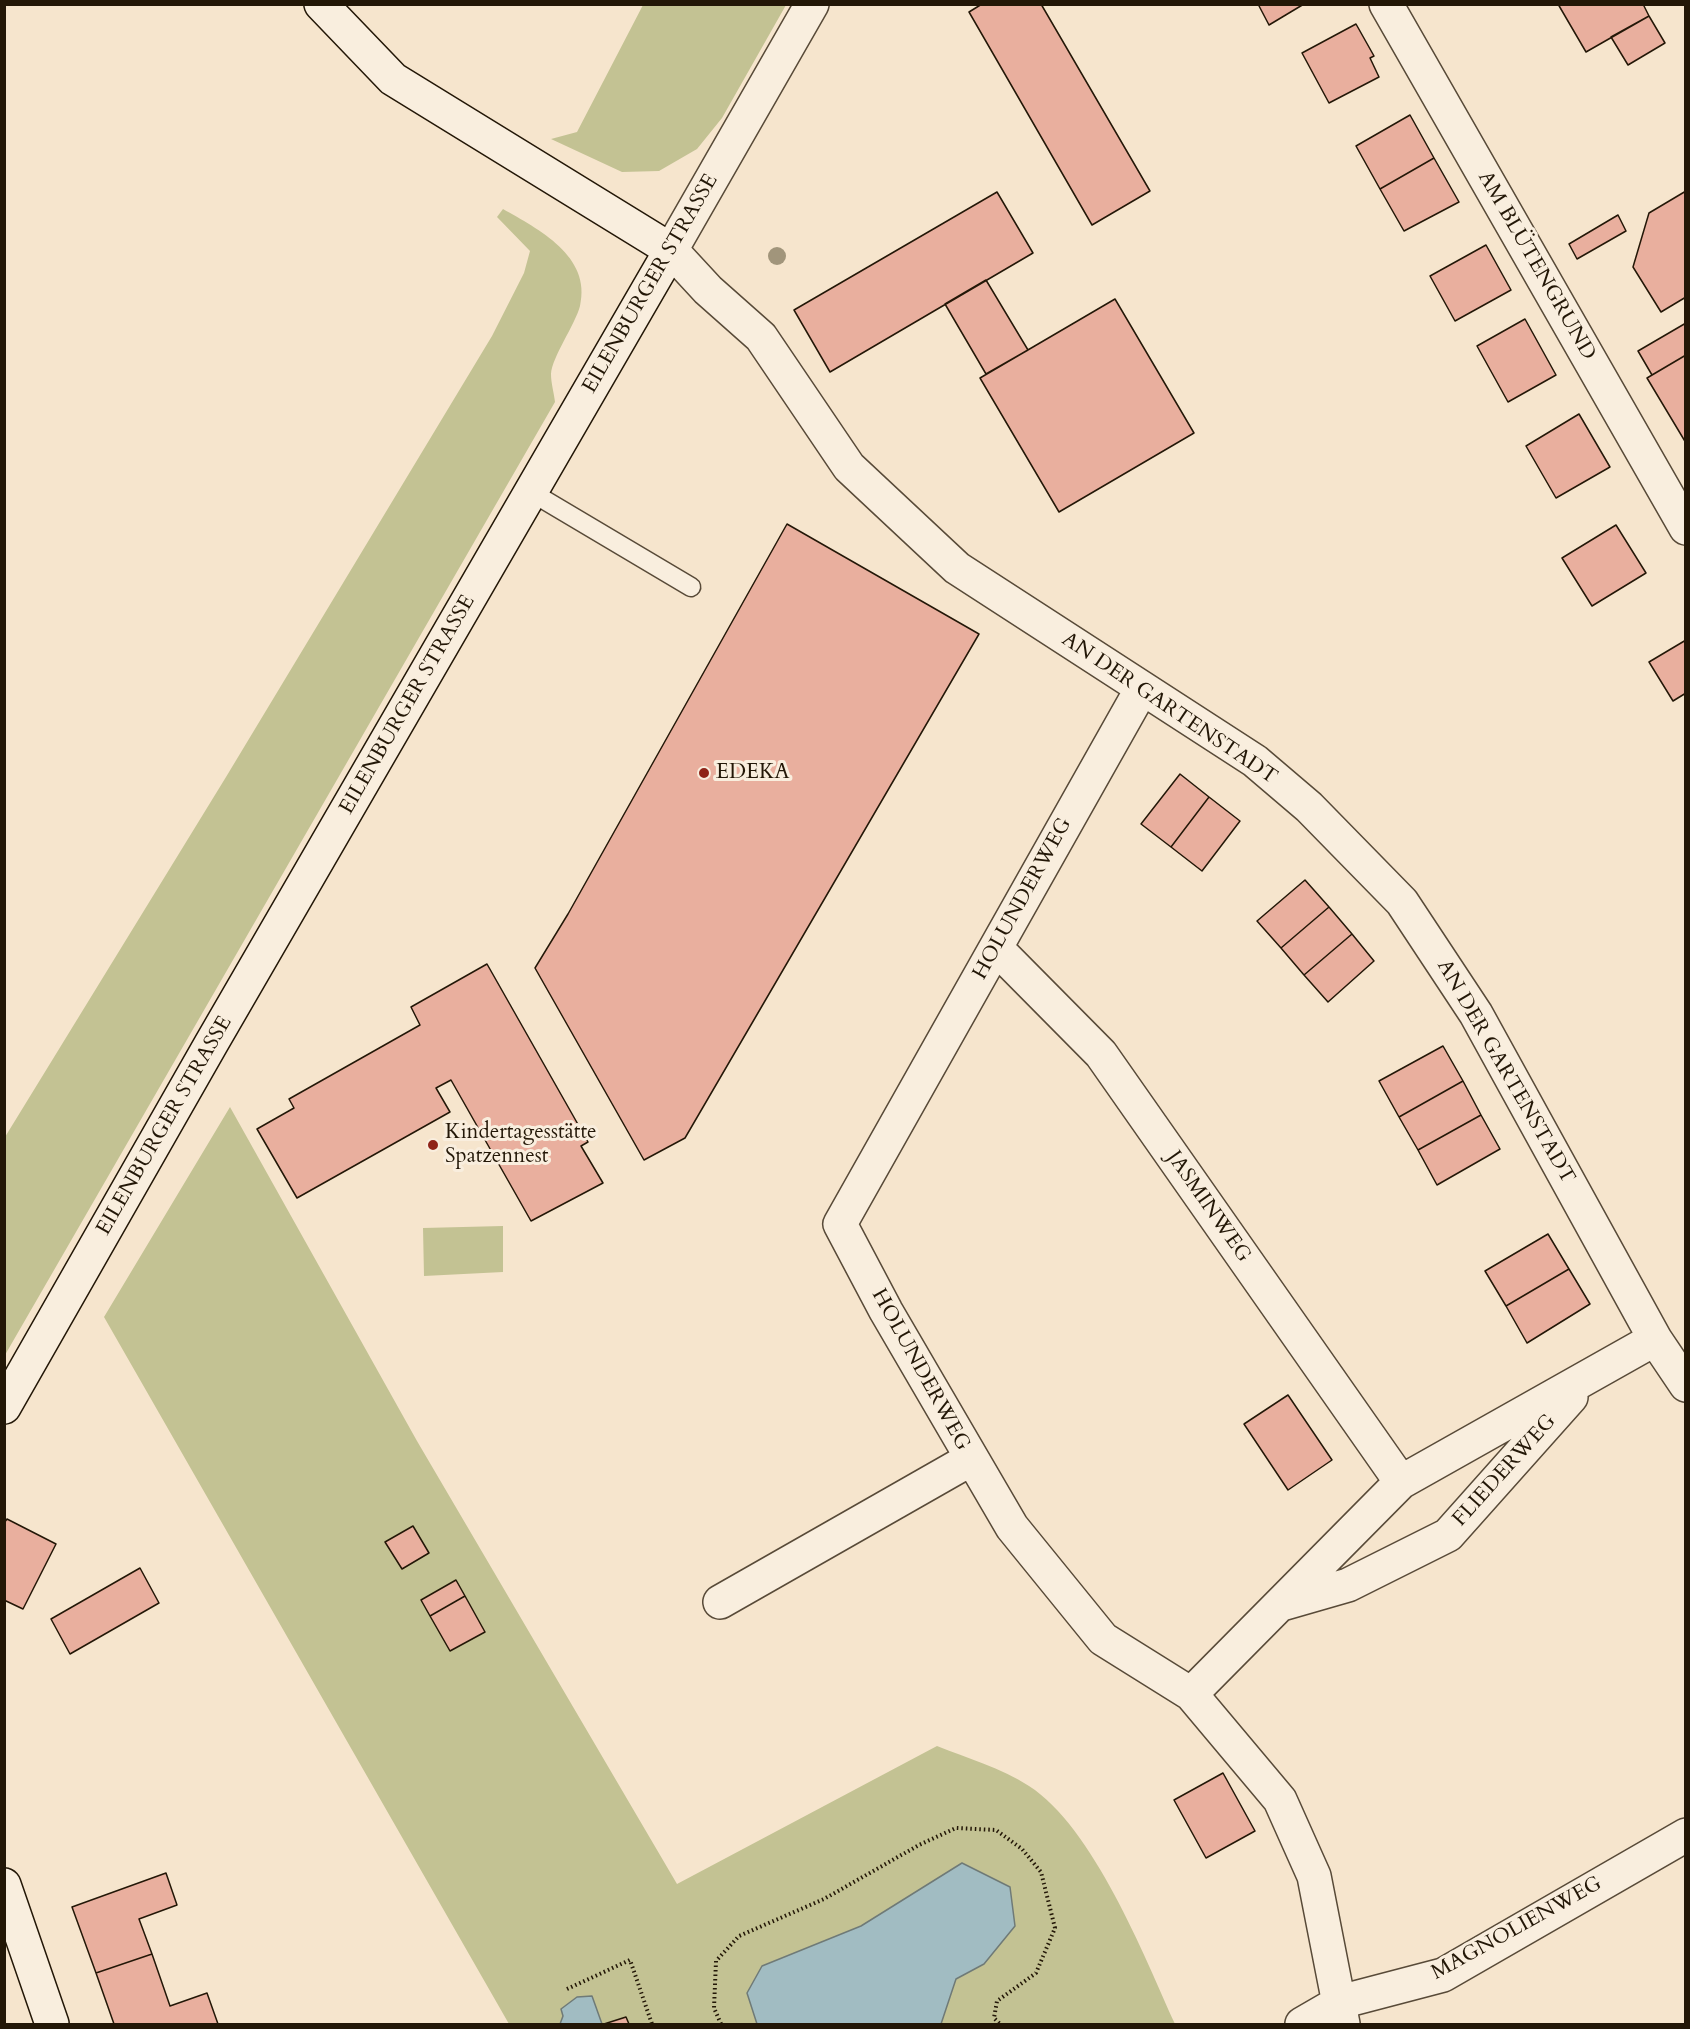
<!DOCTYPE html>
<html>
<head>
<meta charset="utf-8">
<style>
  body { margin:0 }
  #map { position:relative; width:1690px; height:2029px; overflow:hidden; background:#f6e5cd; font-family:Cardo,serif }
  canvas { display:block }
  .frame { position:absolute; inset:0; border:6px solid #231707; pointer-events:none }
</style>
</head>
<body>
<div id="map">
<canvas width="1690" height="2029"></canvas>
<div class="frame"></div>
</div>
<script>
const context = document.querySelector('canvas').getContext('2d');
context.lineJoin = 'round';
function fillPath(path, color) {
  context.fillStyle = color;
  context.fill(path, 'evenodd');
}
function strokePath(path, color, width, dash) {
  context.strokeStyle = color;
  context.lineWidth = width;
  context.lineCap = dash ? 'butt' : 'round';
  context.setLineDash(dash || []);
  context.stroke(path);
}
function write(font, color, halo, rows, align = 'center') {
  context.font = font + ' Cardo,serif';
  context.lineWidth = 6;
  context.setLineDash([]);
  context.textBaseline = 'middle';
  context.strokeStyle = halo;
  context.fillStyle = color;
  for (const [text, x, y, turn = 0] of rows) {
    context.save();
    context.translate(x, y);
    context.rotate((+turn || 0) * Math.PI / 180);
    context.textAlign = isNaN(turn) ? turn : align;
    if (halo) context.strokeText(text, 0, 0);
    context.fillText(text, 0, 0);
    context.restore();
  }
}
fillPath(new Path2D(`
  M643,5H786L722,118L697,149L659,171L622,172L551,139L577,132Z
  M503,209C538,229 592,256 580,306C575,325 552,357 551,374C551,383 554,393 555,402L5,1355V1137L226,777L492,336L524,273L530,251L497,217Z
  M230,1107L417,1441L677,1884L937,1746C967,1758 1001,1768 1029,1786C1093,1827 1144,1955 1175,2024H509L104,1317Z
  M503,1226V1272L424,1276L423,1228Z`), '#c3c293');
const water = new Path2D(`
  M962,1863L1010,1887L1015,1926L984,1964L956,1979L941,2024H757L747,1993L762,1966L861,1926Z
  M592,1996L602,2024H560L563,2016L561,2009L577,1997Z`);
fillPath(water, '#a1bcc2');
strokePath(water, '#6f7a77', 1.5);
const building = new Path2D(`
  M982,4H1041L1150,191L1092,225L969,12Z
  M1258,4H1304L1269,25Z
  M1558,4H1643L1649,16L1586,52Z
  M1649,16L1665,43L1628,65L1611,37Z
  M1356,24L1374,56L1370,58L1379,77L1329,103L1302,53Z
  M1410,115L1434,158L1380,189L1356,146Z
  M1434,158L1459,202L1404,231L1380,189Z
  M1686,191V297L1661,312L1633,267L1649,213Z
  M997,192L1033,253L830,372L794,310Z
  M1618,215L1626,231L1577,259L1569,244Z
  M1486,245L1511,290L1455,321L1430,276Z
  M986,280L1028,350L986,374L945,304Z
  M1115,299L1194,433L1059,512L980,378Z
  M1525,319L1556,375L1508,402L1477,346Z
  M1686,323V355L1652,375L1638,351Z
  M1686,355V443L1647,378Z
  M1579,414L1610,467L1556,498L1526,446Z
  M787,524L979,634L685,1138L644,1160L535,968L568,914Z
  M1616,525L1646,573L1592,606L1562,558Z
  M1686,640V693L1673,701L1649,662Z
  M1180,774L1209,797L1171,847L1141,824Z
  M1209,797L1240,821L1202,871L1171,847Z
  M1305,880L1329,907L1281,948L1257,921Z
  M1329,907L1352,934L1304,975L1281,948Z
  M1352,934L1374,961L1328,1002L1304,975Z
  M487,964L588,1142L581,1146L603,1183L531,1221L451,1080L436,1088L450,1112L297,1198L257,1129L294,1108L289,1099L420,1025L411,1007Z
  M1443,1046L1463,1081L1399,1117L1379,1081Z
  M1463,1081L1481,1115L1418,1150L1399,1117Z
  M1481,1115L1500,1149L1437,1185L1418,1150Z
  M1548,1234L1569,1269L1506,1306L1485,1271Z
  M1569,1269L1590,1304L1527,1343L1506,1306Z
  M1288,1395L1332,1460L1288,1490L1244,1424Z
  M7,1519L56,1544L23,1609L4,1600V1523Z
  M413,1526L429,1553L402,1569L385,1542Z
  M140,1568L159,1603L70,1654L51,1619Z
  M456,1580L465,1596L430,1616L421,1600Z
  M465,1596L485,1632L450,1651L430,1616Z
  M1223,1773L1255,1831L1206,1858L1174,1800Z
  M166,1873L177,1905L139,1919L152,1954L96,1973L72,1907Z
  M152,1954L170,2006L207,1993L218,2024H114L96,1973Z
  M626,2017L629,2024H604Z`);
fillPath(building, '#e9af9e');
strokePath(building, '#231707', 1.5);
const lane = new Path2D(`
  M531,492L691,587`);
const street = new Path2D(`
  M812,4L671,250L708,290L761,337L849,467L957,568L1255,761L1309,807L1402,902L1476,1014L1655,1339L1686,1385
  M1386,4L1686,528
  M1141,690L840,1224L886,1311L1012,1527L1103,1639L1191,1694L1280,1800L1314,1876L1343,2024
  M996,948L1101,1054L1401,1482
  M720,1602L971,1459
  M1282,1604L1348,1585L1448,1535L1571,1397
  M1191,1694L1401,1482L1655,1339
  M1302,2024L1340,2002L1443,1975L1686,1835`);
const secondary = new Path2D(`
  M4,1407L211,1044L671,250L393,79L321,4
  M4,1885L52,2024`);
strokePath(lane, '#584a38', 21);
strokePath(street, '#584a38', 36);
strokePath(secondary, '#231707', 36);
strokePath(new Path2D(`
  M567,1989L630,1960L652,2024
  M721,2024L714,2008L716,1961L739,1936L824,1899L919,1845L956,1828L996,1830L1022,1849L1041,1872L1055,1928L1036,1973L997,2001L994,2018L1000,2024`), '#231707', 4, [1.5, 3]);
strokePath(lane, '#f9eede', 18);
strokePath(street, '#f9eede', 33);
strokePath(secondary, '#f9eede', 33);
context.fillStyle = '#a1957b';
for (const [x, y] of [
  [777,256]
]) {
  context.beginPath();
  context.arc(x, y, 9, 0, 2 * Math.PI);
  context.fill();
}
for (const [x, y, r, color] of [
  [704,773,6,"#8f2418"],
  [433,1145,6,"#8f2418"]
]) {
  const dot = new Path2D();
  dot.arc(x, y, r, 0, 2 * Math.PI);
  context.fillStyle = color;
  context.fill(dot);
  strokePath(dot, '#f9eede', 2);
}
write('21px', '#231707', '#f9eede', [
  ["AM BLÜTENGRUND",1536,266,60],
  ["EILENBURGER STRASSE",651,284,-60],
  ["EILENBURGER STRASSE",408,705,-60],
  ["AN DER GARTENSTADT",1169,709,34],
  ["HOLUNDERWEG",1023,899,-61],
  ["AN DER GARTENSTADT",1505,1072,60],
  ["EILENBURGER STRASSE",165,1126,-60],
  ["JASMINWEG",1208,1207,55],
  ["HOLUNDERWEG",920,1370,61],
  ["FLIEDERWEG",1505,1471,-48],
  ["MAGNOLIENWEG",1517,1929,-29]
]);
write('21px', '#231707', '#f9eede', [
  ["EDEKA",716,773],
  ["Kindertagesstätte",445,1133],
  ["Spatzennest",445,1157]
], 'left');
</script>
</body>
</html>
